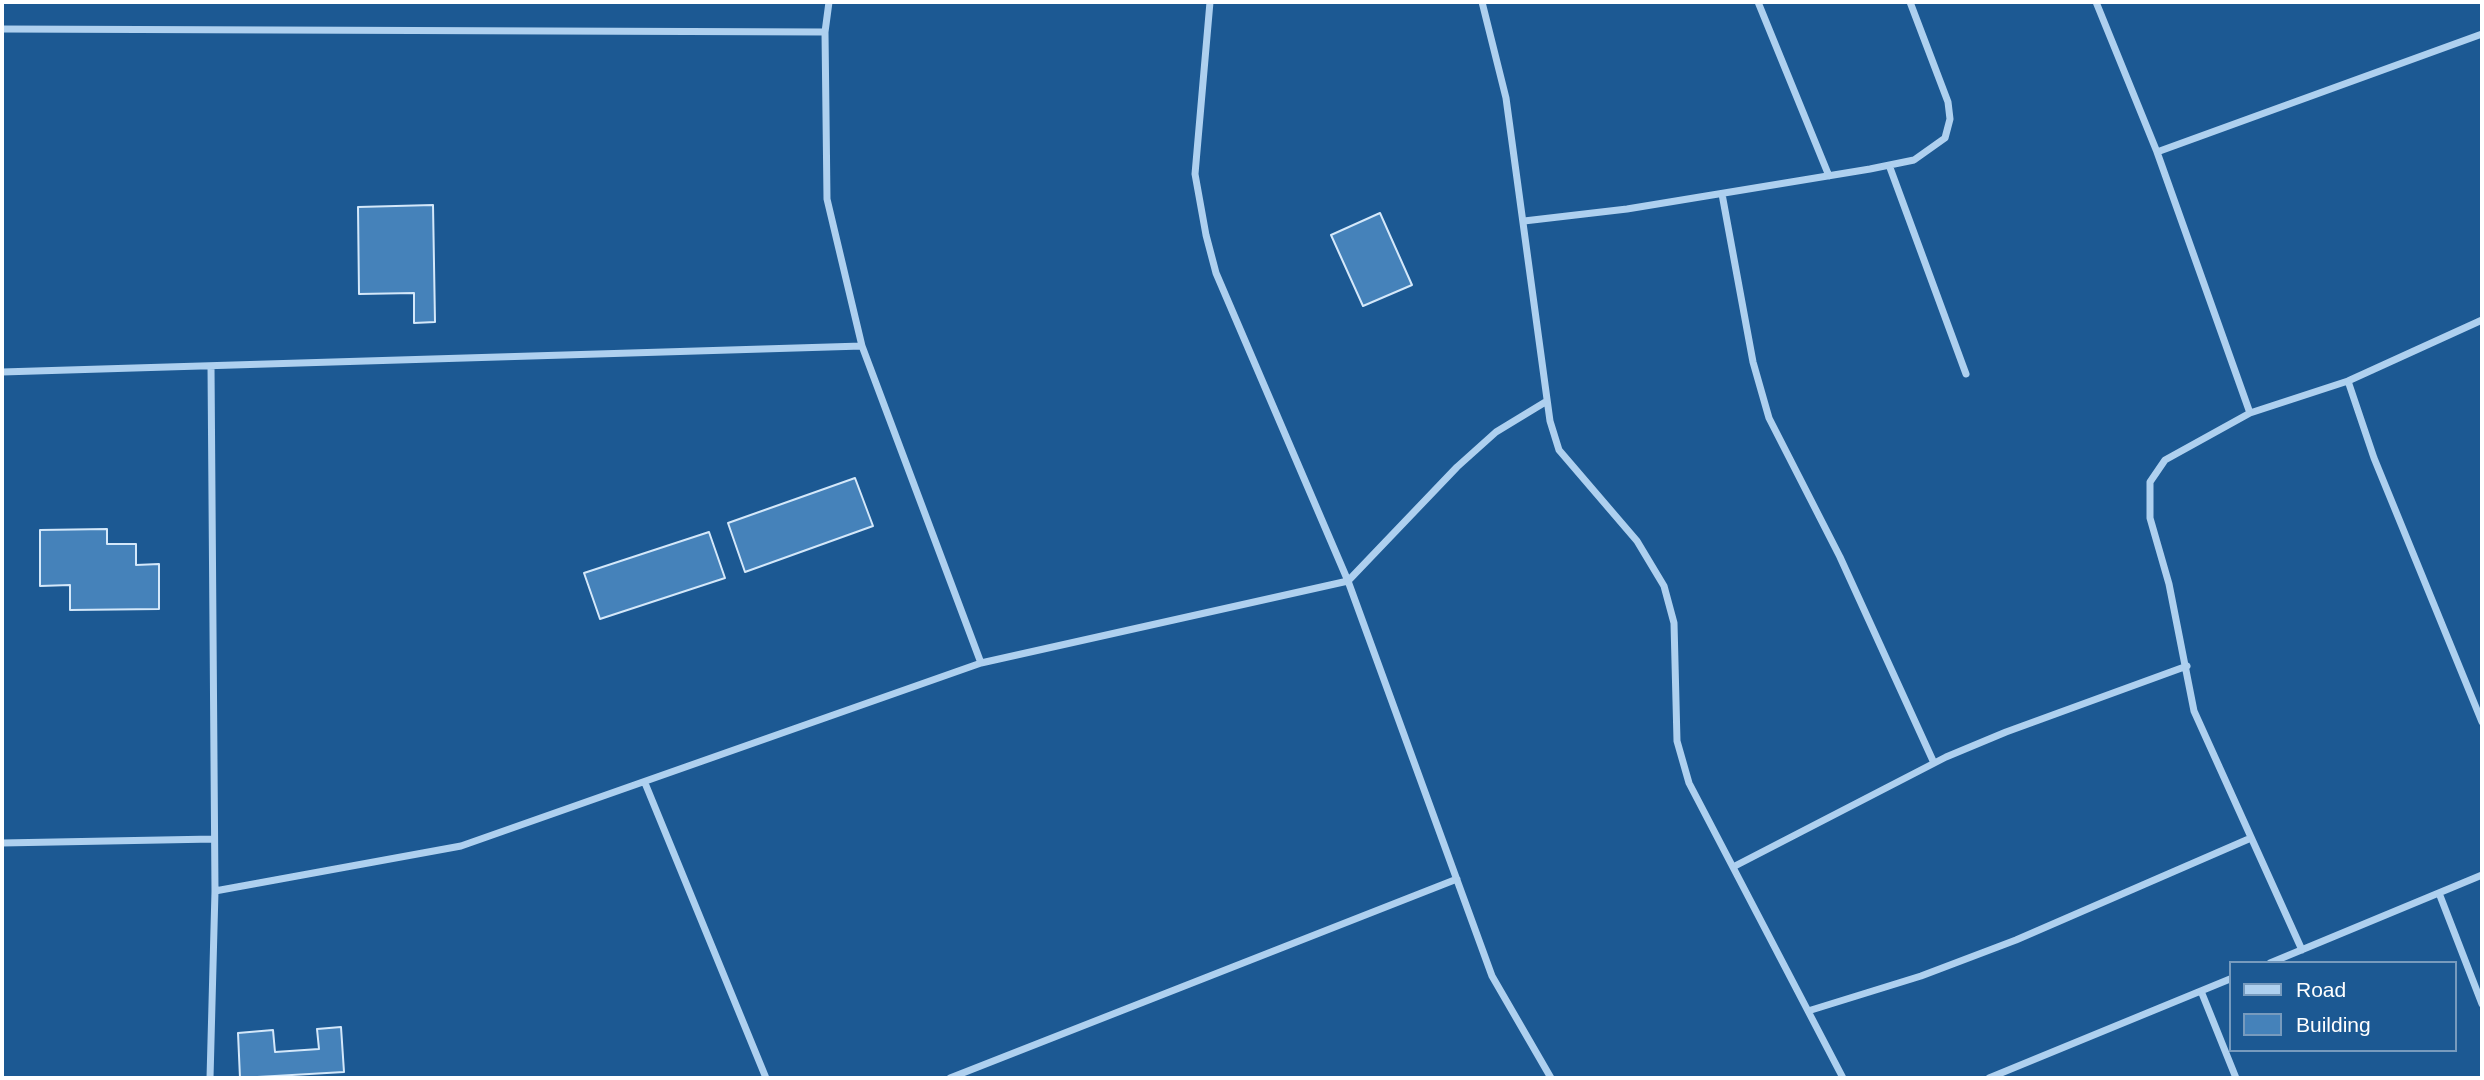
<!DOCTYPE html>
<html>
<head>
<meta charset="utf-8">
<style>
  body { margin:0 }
  #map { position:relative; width:2484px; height:1080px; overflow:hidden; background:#1c5993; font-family:Arial,sans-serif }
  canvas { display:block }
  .frame { position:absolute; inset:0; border:4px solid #fff; pointer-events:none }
  .legend { position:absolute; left:2229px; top:961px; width:228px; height:91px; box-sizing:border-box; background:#1c5993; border:2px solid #779bbe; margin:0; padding:9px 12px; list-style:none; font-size:21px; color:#fff }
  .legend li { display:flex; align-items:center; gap:14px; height:35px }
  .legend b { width:35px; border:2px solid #779bbe }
</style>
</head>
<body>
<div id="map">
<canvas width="2484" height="1080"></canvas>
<div class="frame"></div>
<ul class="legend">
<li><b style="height:9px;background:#aed0ef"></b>Road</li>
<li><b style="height:19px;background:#4582ba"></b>Building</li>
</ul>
</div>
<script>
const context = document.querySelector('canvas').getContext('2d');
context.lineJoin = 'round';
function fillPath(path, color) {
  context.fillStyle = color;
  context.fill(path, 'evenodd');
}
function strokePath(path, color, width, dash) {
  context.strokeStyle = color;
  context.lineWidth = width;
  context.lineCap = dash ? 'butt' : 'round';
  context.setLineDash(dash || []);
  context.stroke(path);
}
const building = new Path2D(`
  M433,205L435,322L414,323V293L359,294L358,207Z
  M1380,213L1412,285L1363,306L1331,235Z
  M855,478L873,526L745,572L728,523Z
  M107,529V544H136V565L159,564V609L70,610V585L40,586V530Z
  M709,532L725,578L600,619L584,573Z
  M341,1027L344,1072L240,1078L238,1033L273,1030L275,1052L319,1049L317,1029Z`);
fillPath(building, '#4582ba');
strokePath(building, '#d4e8fa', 2);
strokePath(new Path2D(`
  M829,2L825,32L827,199L862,346L981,663
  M1210,2L1195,174L1206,235L1216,273L1348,581L1492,976L1551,1078
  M1482,2L1506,98L1550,421L1559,450L1637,541L1664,586L1674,623L1677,741L1689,783L1843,1078
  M1758,2L1829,176
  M2096,2L2157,152L2250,413
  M2,29L825,32
  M2157,152L2482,34
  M1889,165L1966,374
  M1722,194L1753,362L1769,418L1840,557L1934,763
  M1524,221L1627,209L1870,169L1914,160L1945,138L1950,119L1948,102L1910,2
  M2,372L862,346
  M2348,381L2374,458L2482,722
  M645,783L766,1078
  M2,843L214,839
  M1733,867L1946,757L2006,732L2187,666
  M215,891L461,846L981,663L1348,581L1457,467L1496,432L1547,401
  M2439,893L2482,1004
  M2302,950L2194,711L2169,584L2150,518V482L2165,460L2250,413L2348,381L2482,320
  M2270,963L2482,875
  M2201,991L2236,1078
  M1808,1011L1921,976L2016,940L2251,838
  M210,1078L215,891L211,366
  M950,1078L1457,879
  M1989,1078L2230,979`), '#aed0ef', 7);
</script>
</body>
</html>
